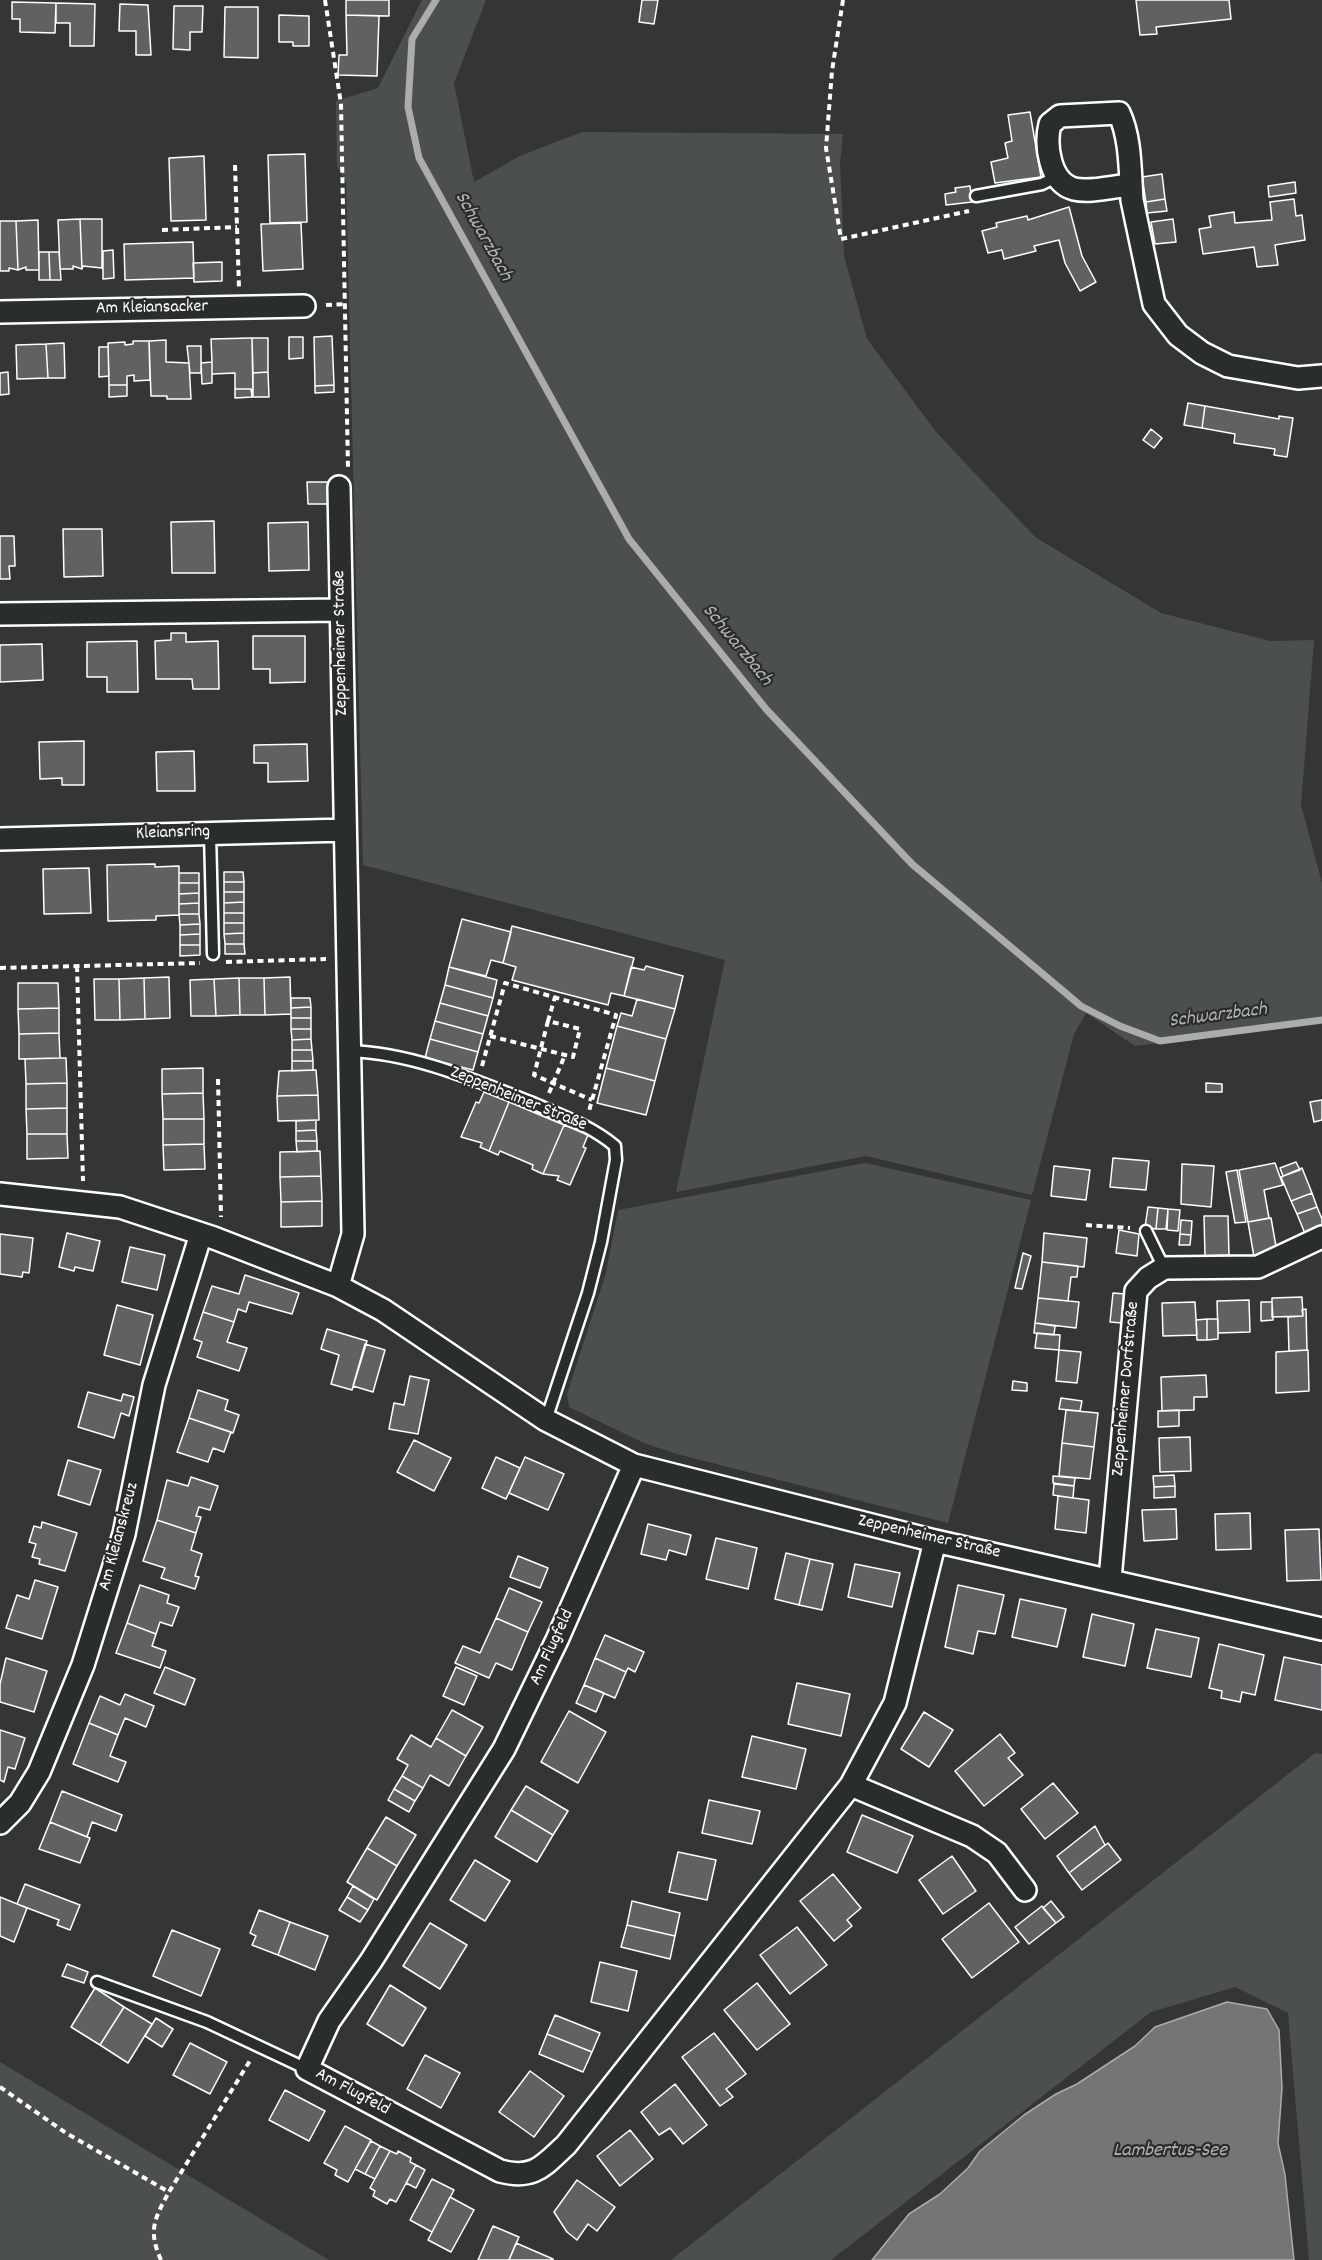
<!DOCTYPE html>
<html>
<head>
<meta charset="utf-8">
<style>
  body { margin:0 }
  canvas { display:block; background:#333536 }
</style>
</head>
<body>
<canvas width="1322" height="2260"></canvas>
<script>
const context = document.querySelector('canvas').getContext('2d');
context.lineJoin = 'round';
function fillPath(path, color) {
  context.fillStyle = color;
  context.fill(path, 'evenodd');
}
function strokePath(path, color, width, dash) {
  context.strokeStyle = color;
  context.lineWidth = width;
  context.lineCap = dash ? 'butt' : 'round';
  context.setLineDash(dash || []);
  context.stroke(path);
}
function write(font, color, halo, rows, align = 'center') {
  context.font = font + ' Dekko,sans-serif';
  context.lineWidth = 4.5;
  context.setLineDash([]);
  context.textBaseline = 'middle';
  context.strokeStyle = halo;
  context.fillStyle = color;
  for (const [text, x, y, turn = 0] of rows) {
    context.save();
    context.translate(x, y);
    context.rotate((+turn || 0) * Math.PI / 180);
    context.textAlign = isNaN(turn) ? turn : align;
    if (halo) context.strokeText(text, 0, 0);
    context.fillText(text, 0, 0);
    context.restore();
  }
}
fillPath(new Path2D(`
  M422,0H486L454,83L474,182L520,156L582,132L843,134L840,162L844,256L867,339L936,432L1035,537L1161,613L1270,641L1314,640L1301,805L1322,883V1024L1135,1046L1086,1013L1074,1034L1032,1195L866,1156L676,1192L725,960L363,865L346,181L337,167L336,101L378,88Z
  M865,1163L1031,1200L948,1523L677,1454L644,1443L569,1407L567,1394L606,1273L618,1210Z
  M1315,1753L1322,1754V2260H1309L1288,2013L1235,1987L1151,2012L831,2260H671Z
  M0,2062L329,2260H0Z`), '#4c4f50');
const water = new Path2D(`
  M1227,2002L1267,2009L1279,2030L1282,2088L1278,2143L1285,2175L1294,2260H872L909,2214L940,2194L968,2168L980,2151L1024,2115L1056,2094L1077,2084L1135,2046L1155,2027Z`);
fillPath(water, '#737576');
strokePath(water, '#abacad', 1.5);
strokePath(new Path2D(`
  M436,0L412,39L408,107L419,158L629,539L766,709L912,864L1081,1006L1120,1026L1160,1041L1322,1020`), '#abacad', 7);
const building = new Path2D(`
  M346,0H389V16L346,15Z
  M642,0H658L654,24L639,22Z
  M1136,0H1229L1231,19L1156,27L1157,34L1140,35Z
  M12,2L56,3L55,33L20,32V19H12Z
  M56,3L95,4L94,46H70V23H56Z
  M120,4L148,5L151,55H136V31H119Z
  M174,6H203L202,32H190V50L173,49Z
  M225,7H258V58L224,57Z
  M279,15L309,16V46H293V42H279Z
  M346,15L379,16L377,76L338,75L339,55H347Z
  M1030,112L1041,177L995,183L991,162L1008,158L1005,143L1012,141L1008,115Z
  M305,154L307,222L270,223L268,155Z
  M204,156L206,220L171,221L169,158Z
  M1162,174L1165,199L1146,202L1142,177Z
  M1295,182L1296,193L1269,197L1268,186Z
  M970,186L972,202L946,205L945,194L956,192L955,188Z
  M1165,199L1167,211L1147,213L1146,202Z
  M1294,199L1296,216L1302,215L1305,240L1275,245L1278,265L1257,267L1254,247L1203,254L1199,229L1211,227L1209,216L1234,212L1235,223L1272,220L1270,202Z
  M1069,207L1082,256L1096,282L1080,291L1065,263L1059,240L1034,246L1036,251L1004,259L1002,250L988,253L982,231L997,227L996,223L1027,216L1028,220Z
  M80,219L82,269L73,266V269H60L58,220Z
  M80,219H102V268L83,266L82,269Z
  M1173,219L1176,242L1155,244L1151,222Z
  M38,220L39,270H26V267L18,270L16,221Z
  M0,221H16L18,270L9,268V271H0Z
  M301,223L303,269L263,271L261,224Z
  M193,242L194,278L125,280L124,244Z
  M113,250L114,278L103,279V251Z
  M39,252H49L50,280H39Z
  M49,252H59L61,280H50Z
  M222,262V281L194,282L193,263Z
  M332,336L334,385L315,386L314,337Z
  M289,337H303V358L289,359Z
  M251,338H252L253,397L251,389H235V373L212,374V362L211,339Z
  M252,338H268V372L253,373Z
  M166,340V362L189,363L191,399H167V396H151L149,341Z
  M133,341H149L150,380L134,381V375L127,376V385H109L108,343L125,342V345L133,344Z
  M64,343L65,378H48L46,344Z
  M46,344L48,378L17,379L16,345Z
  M187,346H201V373H190Z
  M99,347H108L109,376L99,377Z
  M212,362V383L202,384L201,363Z
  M8,372L9,394L0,395V373Z
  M268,372L269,397H253V373Z
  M109,385H127V396L109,397Z
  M334,385V392L315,393V386Z
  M235,389H251L252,397L235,398Z
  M1188,403L1205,406L1202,428L1184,425Z
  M1205,406L1279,419V416L1293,418L1287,457L1274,455L1275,449L1234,443L1235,434L1202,428Z
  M1151,429L1162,438L1154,448L1143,440Z
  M307,482H328V504H308Z
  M214,521L215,573H172L171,522Z
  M308,522L309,570L269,571L268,523Z
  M63,529H102L103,576L64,577Z
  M0,536H14L15,566H9L10,579H0Z
  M171,633H186V642L218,641L219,689H193L192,679H156L155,641L171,640Z
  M253,636H305V682L270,683V669H253Z
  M137,641L138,692H107V677H87V642Z
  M42,644L43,680L0,682V645Z
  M84,741V785H62V778L40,779L39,742Z
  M307,744L308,781L268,782V763H254V745Z
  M194,751L195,791H157L156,752Z
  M155,864V867L179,866V915L156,916V920L108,921L107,865Z
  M89,868L91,913L44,914L43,869Z
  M224,872H243L244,882H224Z
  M179,873H199V883H179Z
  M224,882H244V892H224Z
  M179,883H199V893L179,894Z
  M224,892H244V902L224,903Z
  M199,893V903L179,904V894Z
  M244,902V913H224V903Z
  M199,903V914H179V904Z
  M224,913H244V923H224Z
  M179,914H199L200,924L180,925Z
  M462,919L511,932L503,963L491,960L486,976L449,967Z
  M224,923H244V933L224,934Z
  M200,924V934L180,935V925Z
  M512,926L634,958L624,996L611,993L608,1005L512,980L516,967L503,963Z
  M244,933V944H225L224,934Z
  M200,934V945H180V935Z
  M225,944H244L245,954H225Z
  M180,945H200V955L180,956Z
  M646,966L683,976L675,1009L624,996L631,967L644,970Z
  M449,967L497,980L493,998L445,985Z
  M169,977L170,1018L145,1019L144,978Z
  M290,977L291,1014L265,1015L264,978Z
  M144,978L145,1019L120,1020L119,979Z
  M239,978L240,1015L216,1016L214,979Z
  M239,978H264L265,1015H240Z
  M94,979H119L120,1020H95Z
  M214,979L216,1016H191L190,980Z
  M18,983H58L59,1008L18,1009Z
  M445,985L493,998L488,1016L440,1003Z
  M291,998H310L311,1007L291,1008Z
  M637,999L675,1009L666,1039L617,1026L621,1013L632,1016Z
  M440,1003L488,1016L483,1034L435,1021Z
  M311,1007V1018H291V1008Z
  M59,1008V1033L19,1034L18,1009Z
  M291,1018H311V1029H291Z
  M435,1021L483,1034L478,1052L430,1039Z
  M617,1026L666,1039L655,1081L606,1068Z
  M291,1029H311V1039L292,1040Z
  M59,1033L60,1058L19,1059V1034Z
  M311,1039L312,1050H292V1040Z
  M430,1039L478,1052L473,1070L425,1058Z
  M292,1050H312L313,1061H292Z
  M60,1058H66L67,1083L26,1084L25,1059Z
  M292,1061H313V1070L292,1071Z
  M203,1068V1093L162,1094V1069Z
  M606,1068L655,1081L646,1115L597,1103Z
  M316,1070L318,1095L277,1096L279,1071Z
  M67,1083V1108L26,1109V1084Z
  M1206,1083L1222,1084V1092H1206Z
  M484,1092L509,1102L489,1151L480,1147L482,1143L461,1137L476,1102L479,1103Z
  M203,1093L204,1119H163L162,1094Z
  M318,1095L319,1120L278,1121L277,1096Z
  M1322,1100V1120L1314,1122L1310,1102Z
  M509,1102L564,1125L543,1174L532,1169L533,1165L500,1151L498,1155L489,1151Z
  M67,1108V1134H27L26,1109Z
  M163,1119H204V1144L163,1145Z
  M316,1120V1130L296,1131V1121Z
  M564,1125L588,1135L583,1147L586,1148L570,1185L557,1180L559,1176L543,1174Z
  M316,1130L317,1141H296V1131Z
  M27,1134H67L68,1158L27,1159Z
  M296,1141H317V1151L297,1152Z
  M204,1144L205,1169L164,1170L163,1145Z
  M320,1151L321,1176L280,1177V1152Z
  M1113,1158L1149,1161L1146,1190L1110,1187Z
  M1296,1162L1300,1170L1283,1176L1280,1168Z
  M1275,1163L1283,1185L1264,1190L1269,1218L1248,1222L1239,1170Z
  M1182,1164L1214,1166L1211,1207L1181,1204Z
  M1054,1166L1090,1170L1086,1200L1051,1196Z
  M1302,1168L1312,1193L1291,1201L1281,1177Z
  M1237,1170L1246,1222L1235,1223L1226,1172Z
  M321,1176L322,1201L281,1202L280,1177Z
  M1312,1193L1317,1207L1297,1214L1291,1201Z
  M322,1201V1226L281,1227V1202Z
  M1148,1207L1158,1208L1156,1229L1145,1227Z
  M1317,1207L1322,1219V1230L1306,1236L1297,1214Z
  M1158,1208L1168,1209L1166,1229H1156Z
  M1168,1209L1180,1210L1178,1231L1167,1230Z
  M1204,1216H1228L1229,1255L1205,1256Z
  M1271,1218L1277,1252L1254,1257L1248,1222Z
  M1181,1220L1192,1221L1191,1235L1180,1234Z
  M1119,1230L1139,1234L1137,1256L1116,1253Z
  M67,1233L100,1241L93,1271L75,1267L74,1271L59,1267Z
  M1044,1233L1087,1238L1084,1267L1042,1262Z
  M0,1234L33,1238L29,1273L23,1272L22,1277L0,1274Z
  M1180,1234L1191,1235L1190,1245H1179Z
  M130,1247L165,1255L157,1290L122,1282Z
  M1023,1253L1031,1256L1022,1289L1015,1288Z
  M1042,1262L1078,1266L1077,1277H1071L1068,1301L1038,1298Z
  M245,1275L299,1293L292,1314L249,1302L246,1312L238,1309L234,1322L203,1312L212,1286L239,1294Z
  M1113,1293L1125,1294L1122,1323L1110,1322Z
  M1302,1297L1303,1316L1272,1317V1298Z
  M1038,1298L1079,1302L1076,1328L1035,1323Z
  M1249,1300L1250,1332L1218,1333L1217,1301Z
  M1195,1302L1197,1335L1163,1336L1162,1303Z
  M1261,1302H1272L1273,1320L1261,1321Z
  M117,1305L153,1315L140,1365L104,1355Z
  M1306,1309L1307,1350L1289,1351L1288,1317L1303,1316L1302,1310Z
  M203,1312L234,1322L227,1342L247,1348L239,1371L197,1357L202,1342L194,1339Z
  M1207,1319H1218V1339L1207,1340Z
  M1207,1319V1340H1197L1196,1320Z
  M1035,1323L1055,1326L1054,1335L1034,1333Z
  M327,1329L367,1341L352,1390L331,1384L339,1355L321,1349Z
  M1037,1333L1060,1335L1059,1350L1035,1348Z
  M365,1344L385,1350L373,1392L353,1386Z
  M1059,1350L1081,1352L1077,1383L1056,1381Z
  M1308,1350L1309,1391L1276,1393V1352Z
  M1206,1375L1207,1397H1194V1410L1162,1411L1161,1377Z
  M410,1376L429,1380L418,1434L389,1429L394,1403L404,1405Z
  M1013,1381L1027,1383V1391L1012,1390Z
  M198,1390L228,1400L225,1410L239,1415L233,1433L189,1418Z
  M88,1392L121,1401L123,1394L134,1397L129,1416L121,1413L114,1438L78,1427Z
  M1061,1398L1082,1401L1080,1411L1059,1409Z
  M1066,1410L1098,1413L1094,1447L1062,1443Z
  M1179,1410V1426L1158,1427V1411Z
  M189,1418L231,1432L224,1452L213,1448L208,1462L177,1452Z
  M1190,1437L1191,1471L1160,1472L1159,1438Z
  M414,1440L451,1458L434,1491L397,1472Z
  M1062,1443L1094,1447L1090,1479L1059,1476Z
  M496,1457L520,1468L506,1499L482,1488Z
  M525,1457L564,1474L548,1510L509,1493Z
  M68,1460L101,1470L90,1505L58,1495Z
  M1174,1475L1175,1486L1154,1487L1153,1476Z
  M1053,1476L1075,1478L1074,1486L1053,1483Z
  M191,1477L218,1486L210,1510L199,1507L196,1516L201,1517L196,1533L157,1520L167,1480L188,1486Z
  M1054,1484L1074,1486L1073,1498L1053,1495Z
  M1175,1486V1497L1154,1498V1487Z
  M1058,1496L1089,1500L1086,1533L1055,1529Z
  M1176,1509L1177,1539L1144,1541L1142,1510Z
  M1250,1513L1251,1549L1216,1550L1215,1514Z
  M157,1520L196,1533L191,1550L202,1554L195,1576L199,1577L195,1589L161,1578L165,1568L143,1561Z
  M42,1522L77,1533L65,1571L39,1564L40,1559L32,1557L36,1544L29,1542L34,1526L41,1528Z
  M648,1524L691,1535L686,1555L669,1550L666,1560L641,1554Z
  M1319,1529L1321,1580L1287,1581L1285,1530Z
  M716,1538L757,1548L748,1589L706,1579Z
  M786,1553L810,1559L799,1605L775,1599Z
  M518,1556L548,1568L540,1588L510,1577Z
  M810,1559L833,1564L822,1610L799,1605Z
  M855,1564L900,1573L892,1607L848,1597Z
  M35,1580L58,1587L42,1639L6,1628L17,1595L29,1599Z
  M140,1585L169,1595L167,1603L179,1607L172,1626L160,1622L156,1634L127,1623Z
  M958,1585L1004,1595L995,1634L978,1631L973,1654L945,1647Z
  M509,1588L542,1602L528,1632L496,1618Z
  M1020,1599L1066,1609L1057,1647L1012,1637Z
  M1092,1614L1134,1624L1125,1666L1083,1657Z
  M496,1618L528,1632L512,1670L496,1663L489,1678L455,1663L463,1646L480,1653Z
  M127,1623L156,1634L152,1646L166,1651L160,1668L116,1653Z
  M1156,1629L1199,1638L1191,1677L1147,1668Z
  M605,1635L644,1652L635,1672L628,1668L626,1672L595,1658Z
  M1219,1644L1264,1655L1255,1695L1242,1692L1240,1702L1221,1698L1222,1691L1209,1688Z
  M1284,1657L1322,1665V1710L1275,1700Z
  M6,1658L47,1671L34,1712L0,1702V1684Z
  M595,1658L626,1672L615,1698L584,1685Z
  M165,1667L195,1679L185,1705L154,1693Z
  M456,1667L477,1676L464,1705L443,1696Z
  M797,1683L850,1694L841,1736L788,1724Z
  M584,1685L604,1693L596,1712L576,1703Z
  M125,1694L154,1706L146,1727L125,1718L118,1735L89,1723L100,1696L120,1705Z
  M452,1710L483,1727L466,1756L436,1738Z
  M569,1711L606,1732L578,1783L541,1762Z
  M924,1712L953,1730L929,1767L901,1749Z
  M89,1723L118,1735L110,1756L126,1762L118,1782L73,1764Z
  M0,1730L25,1738L15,1769L8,1767L4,1782L0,1780Z
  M1000,1734L1015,1753L1008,1758L1023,1775L984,1806L955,1771Z
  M411,1735L431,1747L436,1738L466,1756L449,1786L430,1775L423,1788L402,1776L408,1765L397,1759Z
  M752,1736L806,1749L796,1789L742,1777Z
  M402,1776L423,1788L415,1801L394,1789Z
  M1053,1783L1078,1813L1045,1839L1021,1809Z
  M526,1786L568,1811L553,1835L511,1810Z
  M394,1789L415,1801L409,1812L388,1800Z
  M62,1791L122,1815L116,1831L92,1822L87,1837L50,1822Z
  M709,1800L760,1811L752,1844L702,1833Z
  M511,1810L553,1835L537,1862L495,1837Z
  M862,1815L913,1836L897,1873L847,1852Z
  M386,1817L416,1835L397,1866L367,1848Z
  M50,1822L90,1838L80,1863L39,1849Z
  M1095,1826L1105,1845L1069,1873L1057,1856Z
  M1108,1843L1121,1860L1082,1890L1069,1873Z
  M367,1848L397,1866L377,1900L347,1882Z
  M678,1852L716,1860L707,1900L669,1892Z
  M952,1856L976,1891L943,1914L919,1880Z
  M475,1860L510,1881L485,1921L450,1900Z
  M833,1874L861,1908L847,1920L852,1926L834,1941L800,1901Z
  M25,1884L80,1905L70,1930L57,1925L59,1920L17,1904Z
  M353,1886L374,1899L368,1910L347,1897Z
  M0,1897L27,1908L14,1942L0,1936Z
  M347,1897L368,1910L360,1922L339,1910Z
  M632,1901L680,1913L675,1936L627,1925Z
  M1051,1901L1064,1917L1056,1923L1043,1908Z
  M989,1903L1019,1942L972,1978L942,1939Z
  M1042,1906L1056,1923L1029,1944L1015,1927Z
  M259,1910L290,1922L278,1955L252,1945L256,1936L250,1933Z
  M290,1922L328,1936L315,1970L278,1955Z
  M430,1923L467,1945L440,1989L403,1966Z
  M627,1925L675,1936L670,1959L621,1947Z
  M797,1927L827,1965L790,1994L760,1955Z
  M172,1930L220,1949L201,1996L153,1976Z
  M600,1962L637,1971L628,2011L591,2002Z
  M67,1964L88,1972L84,1983L62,1976Z
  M757,1983L790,2024L757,2050L724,2010Z
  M390,1985L426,2008L403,2046L367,2024Z
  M95,1988L124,2007L100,2045L71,2027Z
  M124,2007L152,2024L128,2063L100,2045Z
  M555,2015L600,2033L592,2052L547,2034Z
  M156,2018L173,2029L162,2047L145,2036Z
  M714,2033L746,2074L726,2089L733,2097L720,2106L682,2057Z
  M547,2034L592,2052L583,2072L539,2054Z
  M190,2043L227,2062L210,2094L173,2075Z
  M425,2055L460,2073L441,2108L407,2089Z
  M530,2071L564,2096L534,2137L499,2112Z
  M675,2084L707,2125L683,2144L670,2128L659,2135L641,2112Z
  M285,2090L325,2111L309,2141L269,2120Z
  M345,2126L371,2140L348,2182L335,2175L337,2170L324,2163Z
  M630,2130L653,2159L620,2186L597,2156Z
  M371,2141L380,2146L365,2174L355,2169Z
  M380,2146L390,2151L375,2179L365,2174Z
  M390,2151L397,2154L398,2151L411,2158L410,2162L416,2165L396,2202L390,2199L387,2204L373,2196L375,2191L370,2188Z
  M416,2165L425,2170L416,2188L406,2183Z
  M432,2179L454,2190L432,2232L410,2220Z
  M577,2180L615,2207L597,2231L588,2224L577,2240L567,2232L554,2212Z
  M450,2197L474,2210L451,2252L428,2240Z
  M493,2226L519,2237L509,2260H478Z
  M516,2243L553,2259V2260H509Z`);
fillPath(building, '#5f6162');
strokePath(building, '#fff', 1.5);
const lane = new Path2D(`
  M976,196L1042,184L1058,176
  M210,833L213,954
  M349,1051C412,1053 472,1079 530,1102C560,1115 590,1125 615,1146L616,1160L601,1242L588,1293L546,1420
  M1146,1231L1164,1268
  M97,1982L207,2022L307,2069`);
const street = new Path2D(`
  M1131,185C1114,186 1091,193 1074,189C1049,182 1045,144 1050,124L1060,116L1119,113C1131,138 1130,172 1132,200L1154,304L1178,335L1202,353L1228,366L1298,378L1322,376
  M0,312L304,306
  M0,614L341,610
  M0,839L345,830
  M0,1194L120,1207L214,1238L338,1286L383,1310L546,1420L634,1465L935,1541L1322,1629
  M338,1286L353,1234L339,487
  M634,1465L557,1640L504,1749L371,1961L329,2021L307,2069L500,2171C534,2180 543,2166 566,2145L851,1785L895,1703L935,1541
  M1110,1579L1136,1291L1148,1278L1164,1268L1258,1267L1322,1237
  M851,1785L972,1836L997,1853L1025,1890
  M0,1823L20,1803L39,1772L83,1665L124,1534L154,1385L201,1234`);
strokePath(lane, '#fff', 15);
strokePath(street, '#fff', 26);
strokePath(new Path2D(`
  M325,0L341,104L348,469
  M843,0L832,71L826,148L841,239L969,211
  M235,165L239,288
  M162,230L237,227
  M326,305L345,304
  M226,962L326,959
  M77,966L83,1181
  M0,968L200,963
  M548,1021L534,1075L592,1100
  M490,1036L573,1057L580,1029L548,1021L555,997
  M482,1066L505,983L616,1015L589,1111
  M218,1079L221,1217
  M549,1093L565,1055
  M1086,1225L1130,1228
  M0,2087L66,2133L169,2192L251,2059
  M161,2260C148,2231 154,2219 169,2192`), '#fff', 4, [6, 4.5]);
strokePath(lane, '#2a2d2e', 10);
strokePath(street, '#2a2d2e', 21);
write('18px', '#fff', '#2a2d2e', [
  ["Am Kleiansacker",152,309,-1],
  ["Zeppenheimer Straße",342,643,-91],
  ["Kleiansring",173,834,-2],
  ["Zeppenheimer Straße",518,1100,22],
  ["Zeppenheimer Dorfstraße",1127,1389,-85],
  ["Am Kleianskreuz",120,1537,-75],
  ["Zeppenheimer Straße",929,1538,13],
  ["Am Flugfeld",553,1648,-65],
  ["Am Flugfeld",352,2093,28]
]);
write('italic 20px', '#b2b3b4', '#2a2d2e', [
  ["Schwarzbach",482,237,61],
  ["Schwarzbach",736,646,51],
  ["Schwarzbach",1218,1017,-7],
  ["Lambertus-See",1170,2152]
]);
</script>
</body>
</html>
